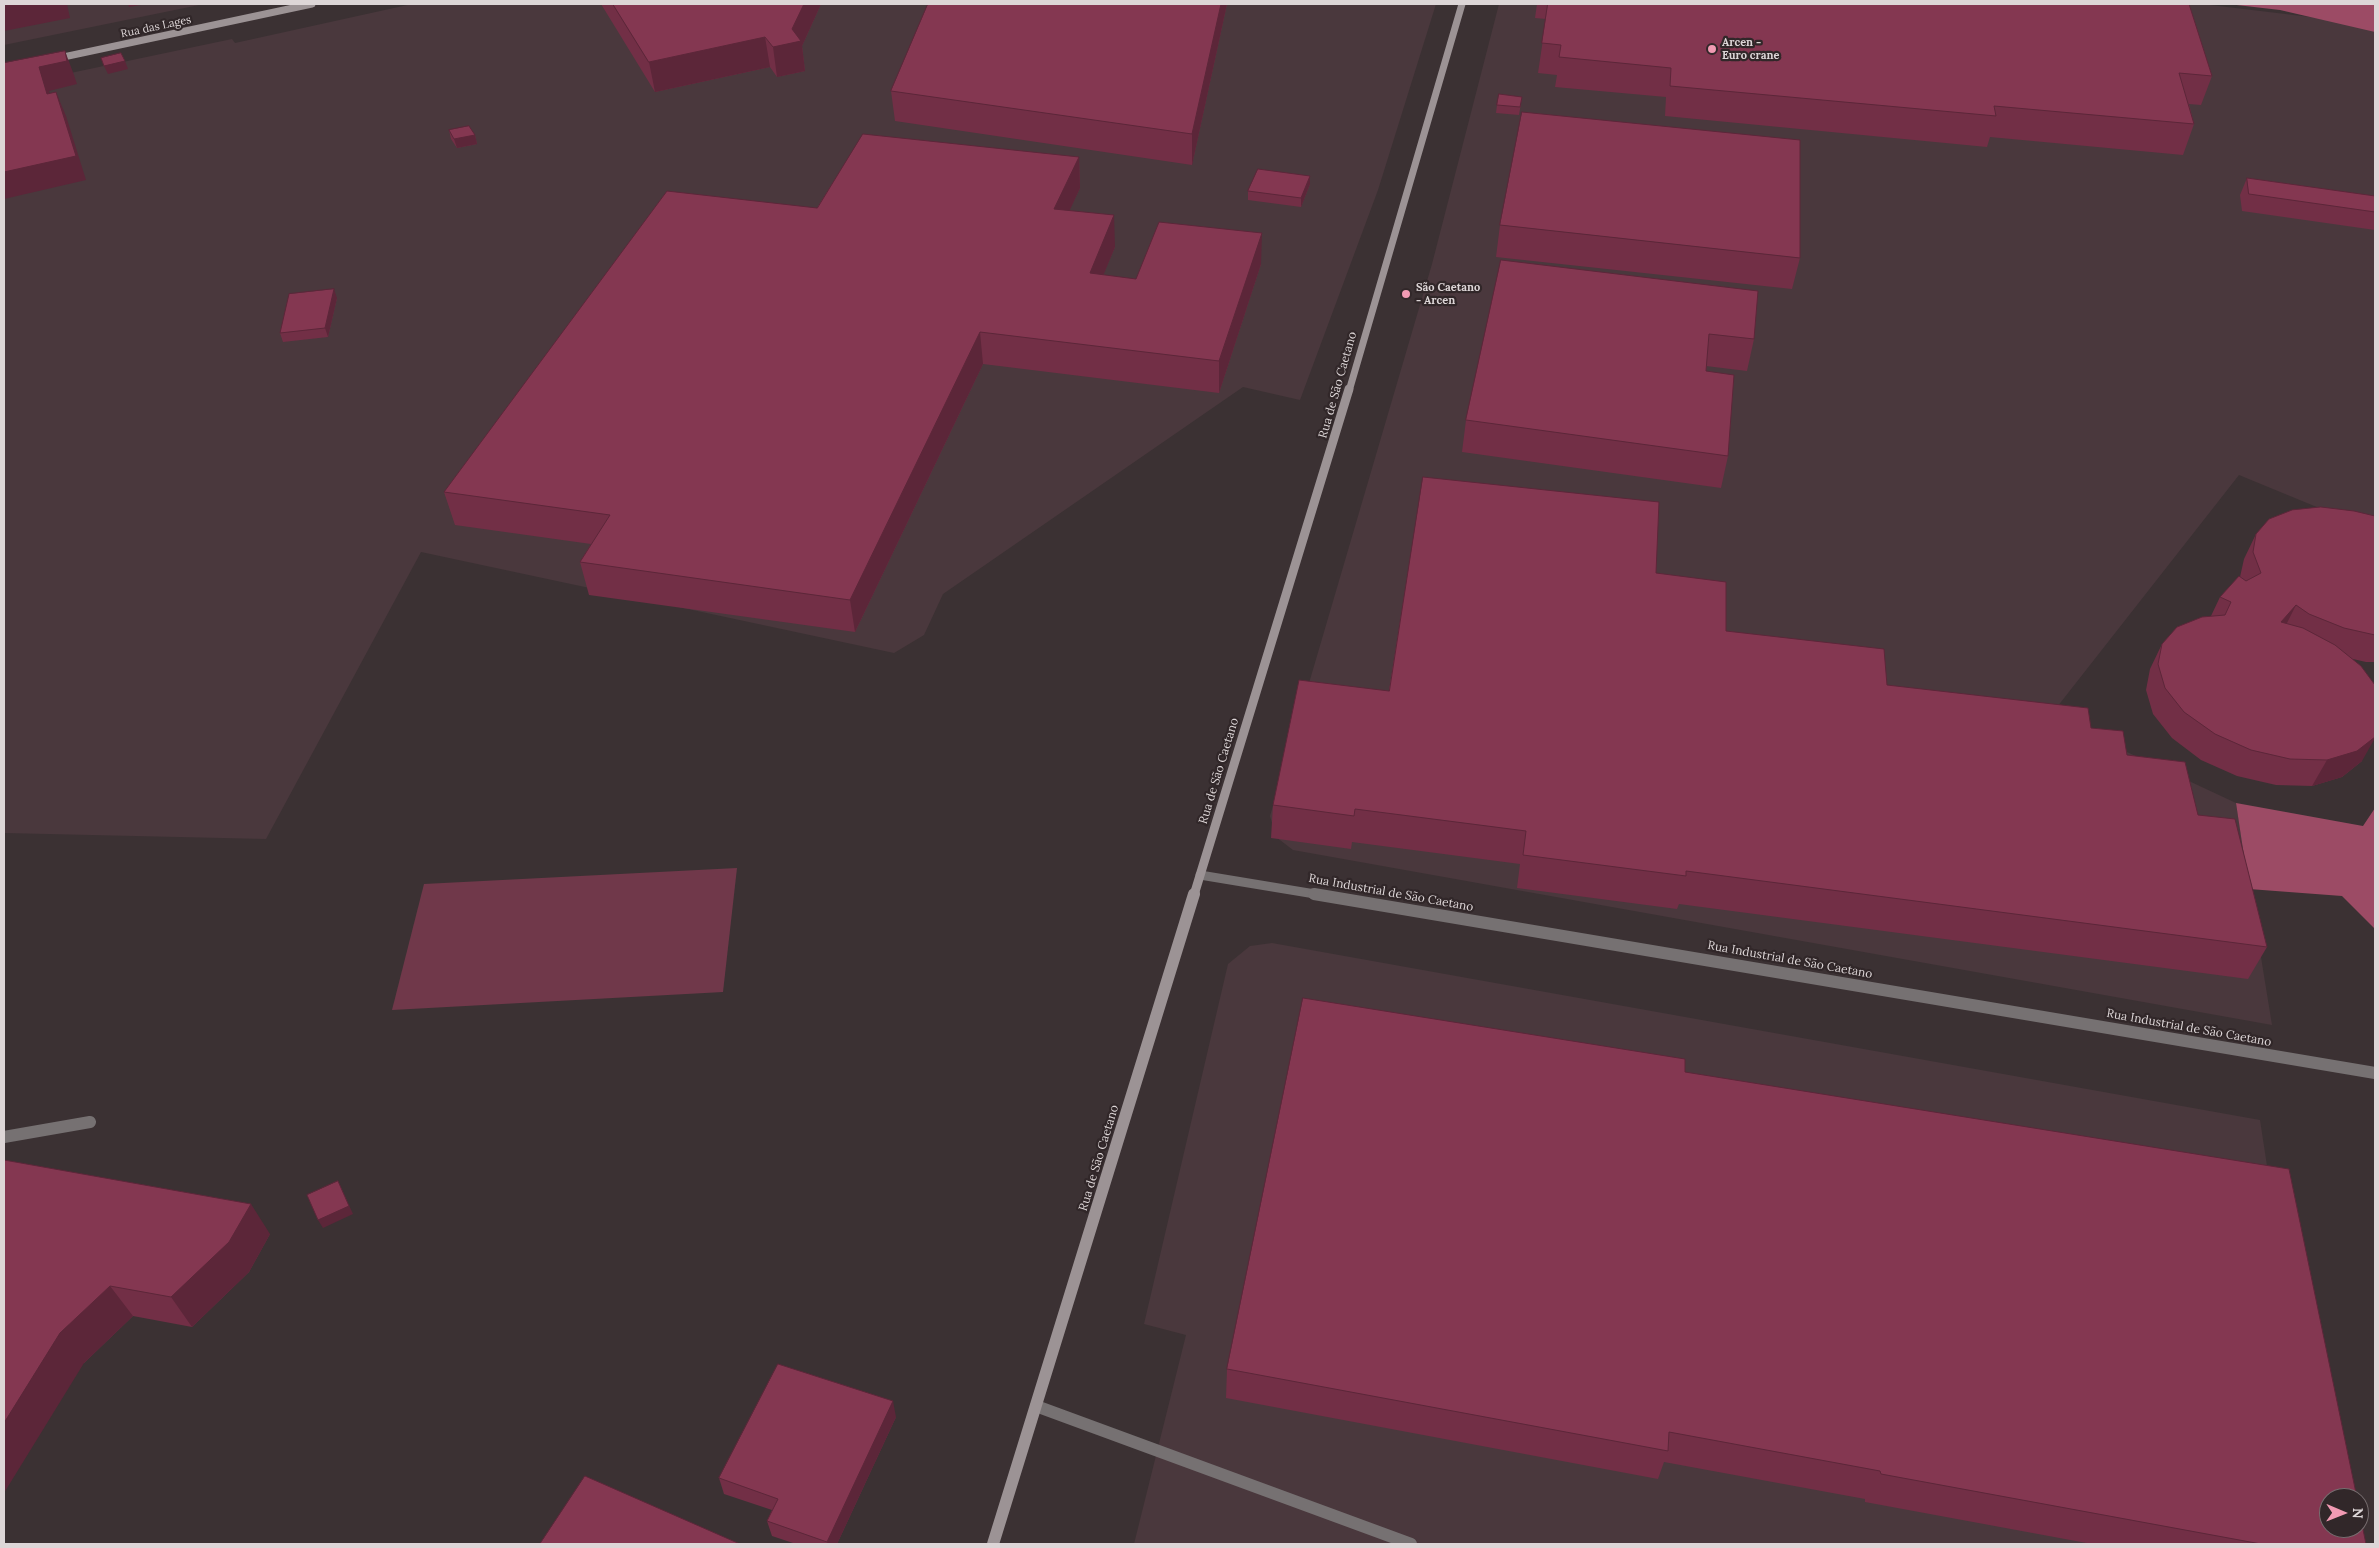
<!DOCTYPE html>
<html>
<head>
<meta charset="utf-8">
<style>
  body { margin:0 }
  #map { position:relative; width:2379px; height:1548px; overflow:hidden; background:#3b3133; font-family:Lora,serif }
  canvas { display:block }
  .frame { position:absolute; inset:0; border:5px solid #ddd6d7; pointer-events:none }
  .north { position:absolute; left:2319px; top:1488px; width:50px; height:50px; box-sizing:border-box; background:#312729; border:1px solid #766d6f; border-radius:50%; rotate:91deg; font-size:14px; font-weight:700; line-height:20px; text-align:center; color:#ddd6d7 }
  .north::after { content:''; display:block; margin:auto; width:18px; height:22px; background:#f19ab3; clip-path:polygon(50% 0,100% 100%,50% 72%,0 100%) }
</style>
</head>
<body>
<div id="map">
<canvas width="2379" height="1548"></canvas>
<div class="frame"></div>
<div class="north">N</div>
</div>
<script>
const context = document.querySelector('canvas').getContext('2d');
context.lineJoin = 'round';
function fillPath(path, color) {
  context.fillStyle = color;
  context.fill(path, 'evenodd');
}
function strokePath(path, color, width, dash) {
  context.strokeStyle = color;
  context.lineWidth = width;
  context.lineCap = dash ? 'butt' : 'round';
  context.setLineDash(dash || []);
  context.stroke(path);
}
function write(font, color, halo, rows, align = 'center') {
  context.font = font + ' Lora,serif';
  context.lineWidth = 4.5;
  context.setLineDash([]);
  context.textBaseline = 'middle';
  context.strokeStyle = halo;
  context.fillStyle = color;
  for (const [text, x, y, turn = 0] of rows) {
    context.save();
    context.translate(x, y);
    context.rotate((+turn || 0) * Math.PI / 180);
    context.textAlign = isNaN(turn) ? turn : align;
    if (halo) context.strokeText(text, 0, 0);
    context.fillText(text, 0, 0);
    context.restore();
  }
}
fillPath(new Path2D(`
  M4,4H204L4,45Z
  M412,4H1436L1378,190L1300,400L1243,387L943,594L924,635L894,653L421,552L266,839L4,833V87L232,39L235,43Z
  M1499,4H2202L2327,19L2375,30V531L2239,475L2050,716L2236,803L2272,1025L1293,850L1276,837L1270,816L1432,264Z
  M1272,943L2260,1120L2325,1544H1134L1186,1335L1144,1324L1228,964L1250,946Z`), '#4a383d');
fillPath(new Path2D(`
  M737,868L723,992L392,1010L424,884Z`), '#70384a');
fillPath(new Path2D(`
  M2228,4H2375V32L2280,10Z
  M2236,803L2363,826L2375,808V929L2342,896L2249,889Z`), '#9c4b65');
strokePath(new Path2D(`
  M4,1137L90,1122
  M1036,1406L1411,1544`), '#767172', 12);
strokePath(new Path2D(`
  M1200,875L1321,895`), '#767172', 9);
strokePath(new Path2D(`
  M1314,894L2375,1073`), '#767172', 12);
strokePath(new Path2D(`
  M54,59L312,4
  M1349,391L1462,4`), '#9c9395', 7);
strokePath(new Path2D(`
  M1194,895L1349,389`), '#9c9395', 9);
strokePath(new Path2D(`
  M993,1544L1194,894`), '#9c9395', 12);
fillPath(new Path2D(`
  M601,4H821L802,46L805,71L777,77L770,67L655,92Z
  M1227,4L1192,165L895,121L891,91Z
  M1537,4H2202H2189L2212,76L2201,105L2189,104L2194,124L2183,155L1990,137L1987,147L1665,116L1666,97L1555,87L1557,75L1538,73L1546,19L1535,18Z
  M1522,97L1519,115L1496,113L1497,105Z
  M449,130L475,135L477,144L457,148L451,139Z
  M1079,157L1080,188L1069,211L1115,247L1103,275L1136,279L1261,264L1219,393L983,364L855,632L589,595L580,562L591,544L455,525L444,492L817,208Z
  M1310,176V184L1301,207L1248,200V191Z
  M2247,178L2375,196V230L2242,211L2240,195Z
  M1500,225L1800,258L1792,289L1496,257Z
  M1501,260L1754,339L1747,371L1706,366V371L1728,456L1721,488L1462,452L1466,420Z
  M337,298L328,337L283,342L280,333Z
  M2375,516V662H2366L2353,659L2362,761L2342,777L2312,786L2276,785L2237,776L2201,760L2172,738L2153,714L2146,690L2150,669L2162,644L2211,616L2220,597L2240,577L2244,559L2256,534Z
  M1656,573L1726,631L1887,685L2091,728L2127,755L2198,815L2267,947L2248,979L1679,904L1677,909L1517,888L1520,864L1352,842L1351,849L1271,838L1273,805L1389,691Z
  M1685,1072L2366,1544H2092L1865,1502V1499L1664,1462L1658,1479L1226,1398L1227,1369Z
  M4,1160L270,1234L249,1272L192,1327L133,1316L84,1363Z
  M896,1417L837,1544H796L772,1536L767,1521L772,1510L724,1494L719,1478Z`), '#722f46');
fillPath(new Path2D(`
  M16,4H67L70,18L4,31V6Z
  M128,4H146L129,7Z
  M804,4H821L802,46L805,71L777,77L773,47L792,29Z
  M1221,4H1227L1192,165V134Z
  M765,37L770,67L655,92L649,62Z
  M65,51L74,75L77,84L49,91L58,117L47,94L39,67Z
  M125,61L128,69L108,74L104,66Z
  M56,92L66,116L86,180L4,199V172Z
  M475,135L477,144L457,148L454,139Z
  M1079,157L1080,188L1056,240L1054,209Z
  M1310,176V184L1301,207V198Z
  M1114,215L1115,247L1091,305L1090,273Z
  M1262,233L1261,264L1219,393V361Z
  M334,289L337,298L328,337L325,328Z
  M980,332L983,364L855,632L850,600Z
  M2296,605L2283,631L2281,622Z
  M2375,737V738L2362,761L2342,777L2312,786L2327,760Z
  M338,1181L353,1214L323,1228L318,1220Z
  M251,1204L270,1234L249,1272L192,1327L171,1297Z
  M110,1286L133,1316L84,1363L4,1493V1423L60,1333Z
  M893,1401L896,1417L837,1544H828L827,1542Z`), '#5c2639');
const building = new Path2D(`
  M4,4H16L4,6Z
  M613,4H804L792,29L801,41L773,47L765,37L649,62Z
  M928,4H1221L1192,134L891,91Z
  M1548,4H2189L2212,76L2179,73L2194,124L1994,106L1996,116L1670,86L1671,68L1559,57L1561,45L1542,43Z
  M65,51L67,61L39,67L47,94L56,92L76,156L4,172V63Z
  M121,53L125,61L104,66L101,58Z
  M1499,94L1522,97L1520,107L1497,105Z
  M1522,112L1800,140V258L1500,225Z
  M469,126L475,135L454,139L449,130Z
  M863,134L1079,157L1054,209L1114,215L1090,273L1136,279L1159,222L1262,233L1219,361L980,332L850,600L580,562L610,515L444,492L667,191L817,208Z
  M1258,169L1310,176L1301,198L1248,191Z
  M2247,178L2375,196V212L2249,194Z
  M1501,260L1758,291L1754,339L1709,334L1706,371L1734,375L1728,456L1466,420Z
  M334,289L325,328L280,333L289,294Z
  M1423,477L1659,502L1656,573L1726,582V631L1884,649L1887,685L2088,708L2091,728L2123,731L2127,755L2185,762L2198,815L2235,819L2267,947L1686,871V876L1523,855L1526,831L1355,809L1354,816L1273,805L1299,680L1389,691Z
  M2321,507L2354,511L2375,516V635L2344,628L2309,614L2296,605L2281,622L2303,628L2335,645L2361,666L2375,685V737L2357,751L2327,760L2290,759L2251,750L2215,734L2184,712L2165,688L2158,664L2162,644L2177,627L2202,617L2225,615L2231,602L2220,597L2239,576L2246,581L2261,573L2253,552L2256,534L2269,519L2292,510Z
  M1303,998L1685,1059V1072L2289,1169L2357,1498H2329V1528H2359V1510L2366,1544H2261L1881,1474L1880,1471L1669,1432L1668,1451L1227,1369Z
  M4,1160L251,1204L229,1242L171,1297L110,1286L60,1333L4,1423Z
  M338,1181L349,1206L318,1220L307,1195Z
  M778,1364L893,1401L827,1542L767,1521L778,1499L719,1478Z
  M585,1476L740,1544H540Z`);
fillPath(building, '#843751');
strokePath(building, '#5c2639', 1);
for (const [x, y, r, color] of [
  [1712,49,5,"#f19ab3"],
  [1406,294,5,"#f19ab3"]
]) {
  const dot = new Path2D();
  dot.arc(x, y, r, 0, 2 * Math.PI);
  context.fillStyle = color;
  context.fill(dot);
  strokePath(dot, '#312729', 2);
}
write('11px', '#ddd6d7', '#312729', [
  ["Rua das Lages",156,27,-12]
]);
write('bold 11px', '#ddd6d7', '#312729', [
  ["Arcen -",1722,43],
  ["Euro crane",1722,56],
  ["São Caetano",1416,288],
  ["- Arcen",1416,301]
], 'left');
write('12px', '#ddd6d7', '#312729', [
  ["Rua de São Caetano",1338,385,-74],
  ["Rua de São Caetano",1219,771,-73],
  ["Rua Industrial de São Caetano",1391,893,10],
  ["Rua Industrial de São Caetano",1790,960,10],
  ["Rua Industrial de São Caetano",2189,1028,10],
  ["Rua de São Caetano",1099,1158,-73]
]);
</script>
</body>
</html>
